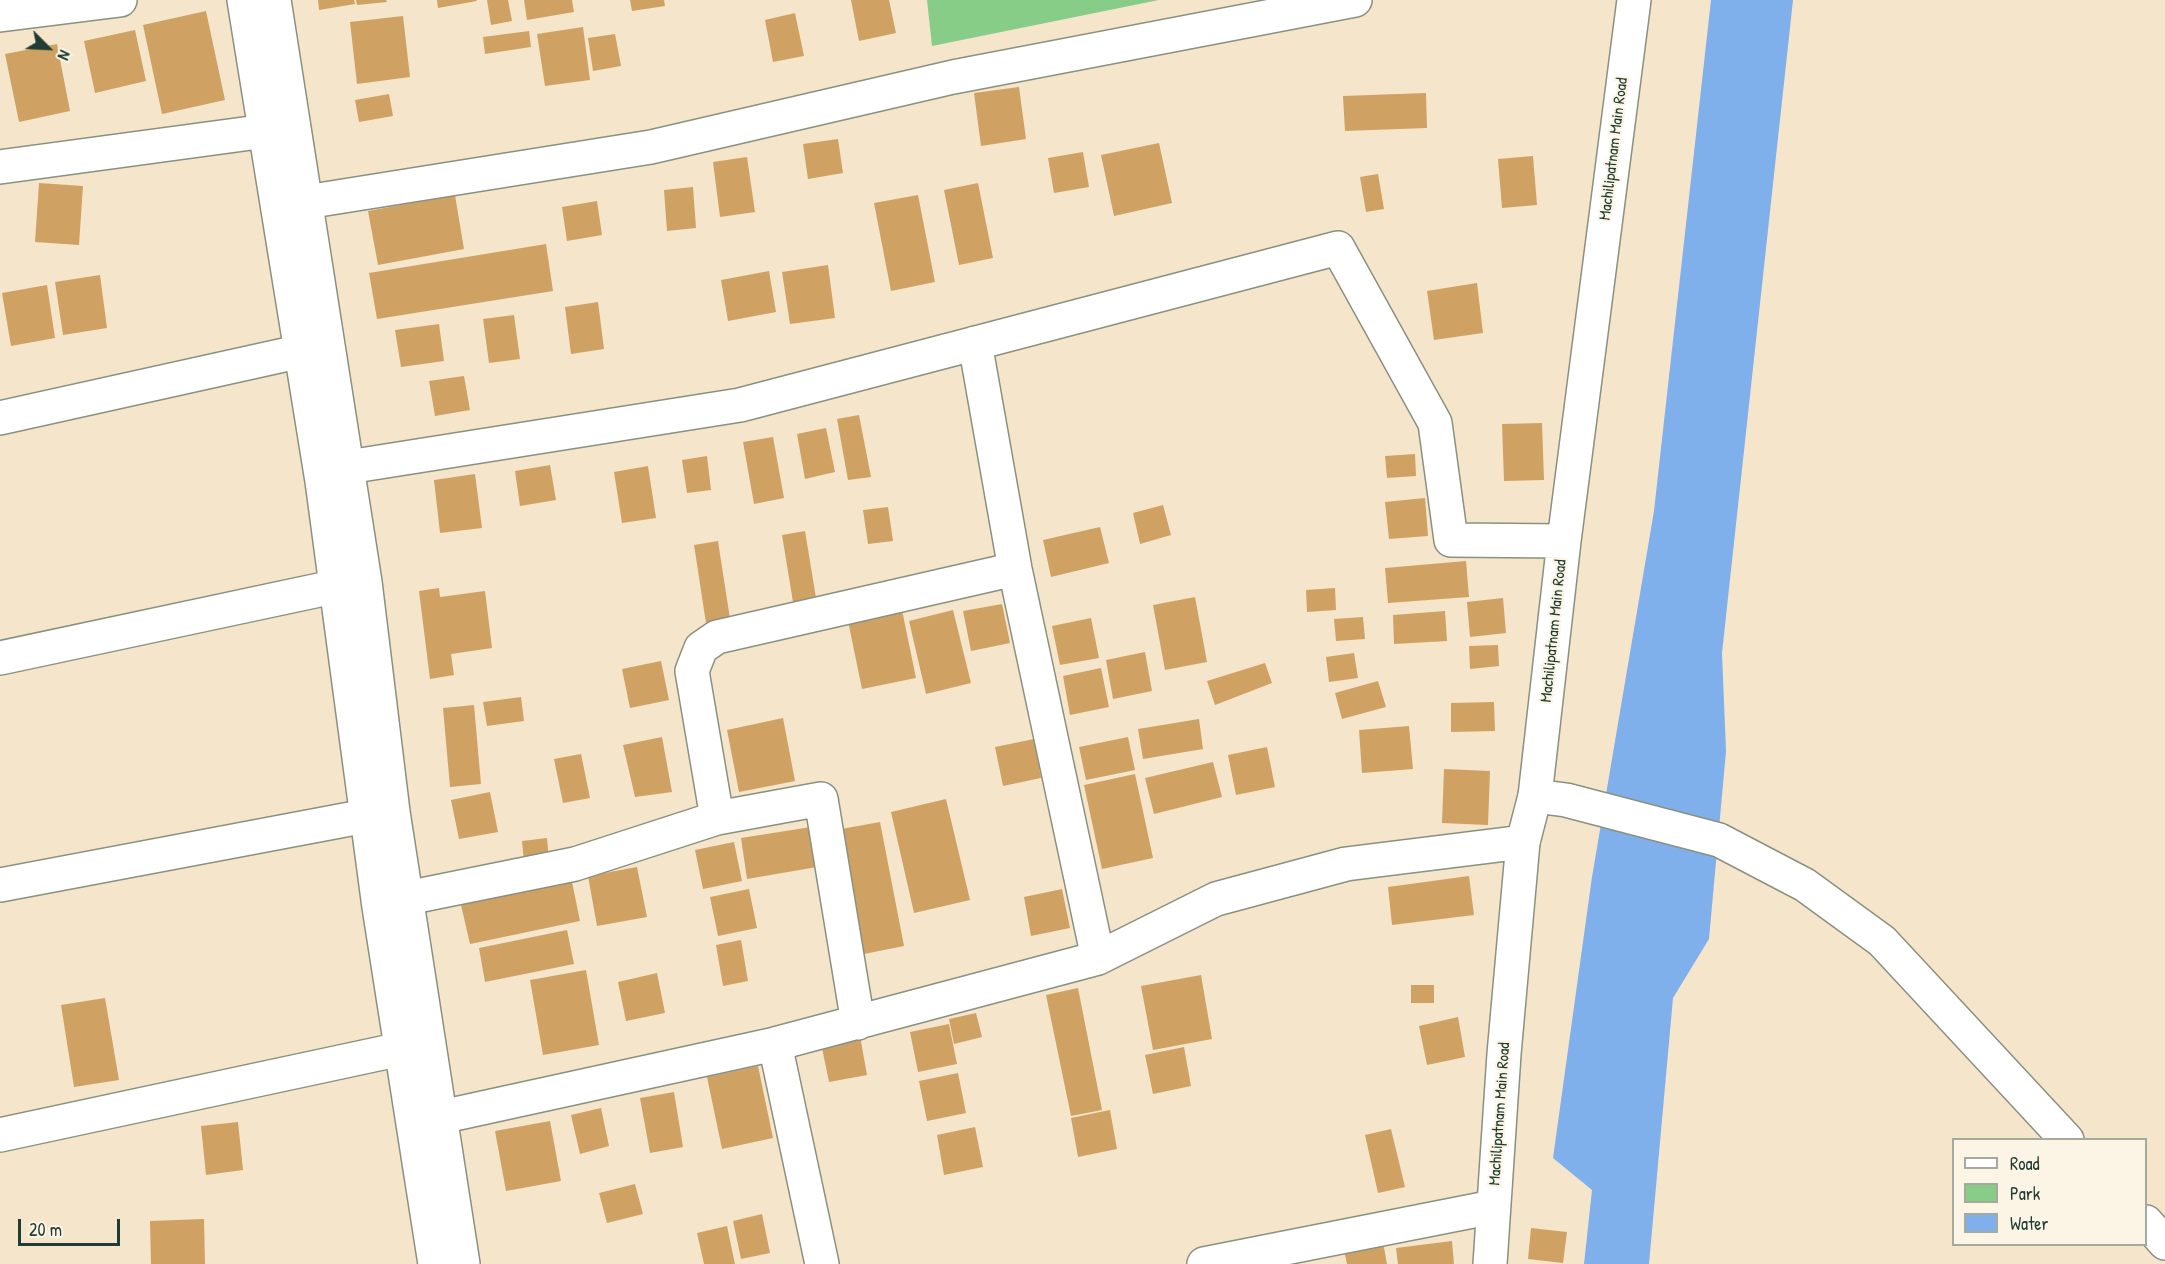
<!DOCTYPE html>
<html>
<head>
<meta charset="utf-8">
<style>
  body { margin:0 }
  #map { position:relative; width:2165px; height:1264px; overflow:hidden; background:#f5e5cb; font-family:"Patrick Hand",sans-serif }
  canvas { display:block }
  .legend { position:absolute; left:1952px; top:1138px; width:195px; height:108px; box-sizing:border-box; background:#fcf5e5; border:2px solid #a4ab9e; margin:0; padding:8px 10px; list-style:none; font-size:18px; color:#1f3d34 }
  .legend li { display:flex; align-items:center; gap:12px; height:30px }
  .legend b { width:30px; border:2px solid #a4ab9e }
  .north { position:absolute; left:18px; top:18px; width:60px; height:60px; -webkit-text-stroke:4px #fcf5e5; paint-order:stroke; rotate:114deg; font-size:16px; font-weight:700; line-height:24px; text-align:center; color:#1f3d34 }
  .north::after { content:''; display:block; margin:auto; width:21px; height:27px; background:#1f3d34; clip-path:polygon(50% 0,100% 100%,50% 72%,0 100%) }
  .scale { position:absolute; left:18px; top:1219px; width:102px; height:27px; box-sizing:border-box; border:3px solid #1f3d34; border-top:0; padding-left:8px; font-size:18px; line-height:21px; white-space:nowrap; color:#1f3d34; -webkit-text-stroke:4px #fcf5e5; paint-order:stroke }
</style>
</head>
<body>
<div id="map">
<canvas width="2165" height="1264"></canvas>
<ul class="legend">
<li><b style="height:8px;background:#fff"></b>Road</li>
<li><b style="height:16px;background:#88cd87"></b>Park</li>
<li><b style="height:16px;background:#7fb0eb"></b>Water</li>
</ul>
<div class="north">N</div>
<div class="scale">20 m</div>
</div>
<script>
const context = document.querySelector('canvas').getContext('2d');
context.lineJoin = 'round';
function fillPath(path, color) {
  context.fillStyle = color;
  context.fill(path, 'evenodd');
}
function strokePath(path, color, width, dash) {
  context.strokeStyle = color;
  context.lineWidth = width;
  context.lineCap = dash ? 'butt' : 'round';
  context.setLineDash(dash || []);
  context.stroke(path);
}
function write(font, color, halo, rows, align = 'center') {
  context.font = font + ' "Patrick Hand",sans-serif';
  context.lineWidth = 4.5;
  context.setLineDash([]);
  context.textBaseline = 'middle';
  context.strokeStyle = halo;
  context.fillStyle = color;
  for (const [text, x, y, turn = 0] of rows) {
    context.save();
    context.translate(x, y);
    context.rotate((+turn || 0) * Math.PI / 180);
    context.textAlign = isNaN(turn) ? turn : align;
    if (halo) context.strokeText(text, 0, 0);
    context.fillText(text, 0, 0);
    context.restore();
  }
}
fillPath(new Path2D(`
  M927,0H1159L932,46Z`), '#88cd87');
fillPath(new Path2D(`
  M1711,0H1793L1722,653L1726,751L1709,939L1673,998L1649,1264H1584L1592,1190L1553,1158L1592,877L1654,511Z`), '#7fb0eb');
fillPath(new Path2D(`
  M318,0H354L355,4L319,10Z
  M356,0H386L387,2L357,5Z
  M437,0H476L477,1L438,8Z
  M487,0H508L512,21L491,25Z
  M524,0H572L574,12L527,20Z
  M630,0H664L665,6L632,11Z
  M851,0H889L896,33L859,41Z
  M206,11L225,100L162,114L143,25Z
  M795,13L804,56L773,62L765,20Z
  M403,16L410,77L357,84L350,22Z
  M583,27L590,80L545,86L537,34Z
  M135,30L146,81L95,93L84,41Z
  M529,31L531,47L485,54L483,37Z
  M615,34L621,66L593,71L588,38Z
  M57,44L70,111L19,122L5,54Z
  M1019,87L1026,139L981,146L974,93Z
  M1426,93L1427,128L1345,131L1343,96Z
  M389,94L393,116L359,122L355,100Z
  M838,139L843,173L808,179L803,144Z
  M1159,143L1172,203L1114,216L1101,155Z
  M1083,152L1089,187L1054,193L1048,158Z
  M1533,156L1537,205L1502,208L1498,159Z
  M747,157L755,212L720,217L713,162Z
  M1378,174L1384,209L1366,212L1360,177Z
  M39,183L83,186L79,245L35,242Z
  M978,183L993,258L959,265L944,190Z
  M693,187L696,228L667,231L664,190Z
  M455,195L464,249L378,265L368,211Z
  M918,195L935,282L891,291L874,203Z
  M597,201L602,235L567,241L562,207Z
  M546,244L553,291L377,319L369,273Z
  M828,265L835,318L790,324L782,272Z
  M769,271L776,312L728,321L721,280Z
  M100,275L107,328L63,335L55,282Z
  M1477,283L1483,333L1434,340L1427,291Z
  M47,285L55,338L11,346L2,293Z
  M598,302L604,349L571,354L565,307Z
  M514,315L520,359L489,363L483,319Z
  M439,324L444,361L401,367L395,330Z
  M464,376L470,410L435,416L429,381Z
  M859,415L871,477L848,480L837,419Z
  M1542,423L1544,480L1504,481L1502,424Z
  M826,428L835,472L805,479L797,434Z
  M773,437L784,498L754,504L743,442Z
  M1415,454L1416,476L1387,478L1385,456Z
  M707,456L711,490L687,493L682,460Z
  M550,465L556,500L520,506L515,471Z
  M648,466L656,518L622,523L614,472Z
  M475,474L482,528L440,533L434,480Z
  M1425,498L1428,536L1389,539L1385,502Z
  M1163,505L1171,535L1140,544L1133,513Z
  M888,507L893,541L868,544L863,510Z
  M1100,527L1109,563L1051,577L1043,540Z
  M805,531L816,598L793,602L782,535Z
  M718,541L730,619L706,623L694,545Z
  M1466,561L1469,597L1388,603L1385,568Z
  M439,588L440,597L485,591L492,648L451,654L454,675L430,679L419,591Z
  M1335,588L1336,610L1307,612L1306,590Z
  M1195,597L1207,662L1165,670L1153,605Z
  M1503,598L1506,633L1470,637L1467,602Z
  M1002,604L1010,643L971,651L963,611Z
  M902,610L916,678L862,689L848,621Z
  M953,610L971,683L926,694L909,621Z
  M1445,611L1447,641L1394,644L1393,615Z
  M1363,617L1365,639L1336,641L1334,619Z
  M1091,618L1099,658L1060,665L1052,626Z
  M1498,645L1499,666L1470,669L1469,646Z
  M1145,652L1152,691L1113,699L1106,660Z
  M1354,653L1358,678L1329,682L1326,657Z
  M661,661L669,700L630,708L622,669Z
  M1265,663L1272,683L1215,705L1207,681Z
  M1101,668L1109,707L1070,715L1063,676Z
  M1378,681L1386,707L1342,719L1335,693Z
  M521,697L524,721L487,726L483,702Z
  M1494,702L1495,731L1451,732V703Z
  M474,705L481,784L450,787L443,708Z
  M783,718L795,781L739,792L727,730Z
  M1199,719L1203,749L1143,759L1138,729Z
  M1409,726L1413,769L1362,773L1359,730Z
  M662,737L672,792L635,797L623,745Z
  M1128,737L1135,770L1086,780L1079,747Z
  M1034,739L1041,778L1003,786L995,747Z
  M1267,747L1275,787L1236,795L1228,755Z
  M581,754L590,798L563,803L554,759Z
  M1213,762L1222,797L1154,814L1145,778Z
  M1444,769L1490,771L1488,825L1442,823Z
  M1135,774L1153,858L1102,869L1084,785Z
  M490,792L498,832L459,839L451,800Z
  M946,799L970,900L914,913L891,812Z
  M880,822L904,946L859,955L836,830Z
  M811,827L817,867L747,879L741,838Z
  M547,838L549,860L524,862L522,841Z
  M734,842L742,881L703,889L695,850Z
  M637,867L647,917L597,926L588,876Z
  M1469,876L1474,915L1392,925L1388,887Z
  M572,882L580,921L470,944L461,905Z
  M749,889L757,928L718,936L710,897Z
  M1062,889L1070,928L1031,936L1024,897Z
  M567,930L574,964L485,982L479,948Z
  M741,940L748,981L723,986L716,945Z
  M586,970L599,1045L543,1055L530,980Z
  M657,973L665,1013L626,1021L618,982Z
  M1201,975L1212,1039L1153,1050L1141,986Z
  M1411,985H1434V1003H1411Z
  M1078,988L1102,1110L1071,1116L1046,995Z
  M105,998L119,1080L74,1087L61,1005Z
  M976,1013L982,1037L954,1044L949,1019Z
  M1458,1017L1465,1057L1427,1065L1419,1026Z
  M949,1024L957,1064L918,1072L910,1032Z
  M860,1036L867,1075L829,1082L821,1043Z
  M1184,1047L1191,1086L1153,1094L1145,1055Z
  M758,1066L773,1138L722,1149L707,1077Z
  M958,1073L966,1113L927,1121L919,1081Z
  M674,1092L683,1147L650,1153L640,1098Z
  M601,1108L609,1146L580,1154L571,1115Z
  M1110,1110L1117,1149L1078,1157L1071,1118Z
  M550,1121L561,1181L506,1191L495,1131Z
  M238,1122L243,1170L206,1175L201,1126Z
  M975,1127L983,1167L944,1175L937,1135Z
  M1391,1129L1405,1187L1378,1193L1365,1135Z
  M635,1184L643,1214L607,1223L599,1193Z
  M762,1214L770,1253L741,1259L733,1221Z
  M204,1219L205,1264H151L150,1221Z
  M727,1226L735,1264H704L697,1233Z
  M1531,1228L1567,1232L1563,1263L1528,1259Z
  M1452,1241L1454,1264H1398L1396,1248Z
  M1383,1242L1387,1264H1347L1344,1250Z`), '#cfa264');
const minor = new Path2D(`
  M0,15L120,0
  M0,167L266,131
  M306,202L651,147L953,77L1355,0
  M975,343L1015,569L1098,958
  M0,418L302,351
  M348,467L740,405L1338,248L1435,423L1451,540L1564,541
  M0,658L338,586
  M1535,796L1564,541L1634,0
  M717,818L821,799L858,1023
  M0,885L366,816
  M407,898L575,864L717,818L692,671L701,648L717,637L1015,569
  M775,1044L822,1264
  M441,1117L775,1044L1098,958L1216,899L1346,864L1523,842
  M0,1135L401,1049
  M1204,1264L1493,1207`);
const major = new Path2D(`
  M244,0L322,481L379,907L435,1264
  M274,0L365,582L393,812L463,1264
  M2146,1222L2165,1243
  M1490,1264L1504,1054L1523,842L1535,796L1566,800L1719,840L1805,885L1882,941L2067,1140`);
strokePath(minor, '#8a9180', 36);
strokePath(major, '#8a9180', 36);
strokePath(minor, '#fff', 33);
strokePath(major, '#fff', 33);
write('16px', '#1f3d34', '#fcf5e5', [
  ["Machilipatnam Main Road",1614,149,-83],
  ["Machilipatnam Main Road",1554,631,-84],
  ["Machilipatnam Main Road",1500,1114,-86]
]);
</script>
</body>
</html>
